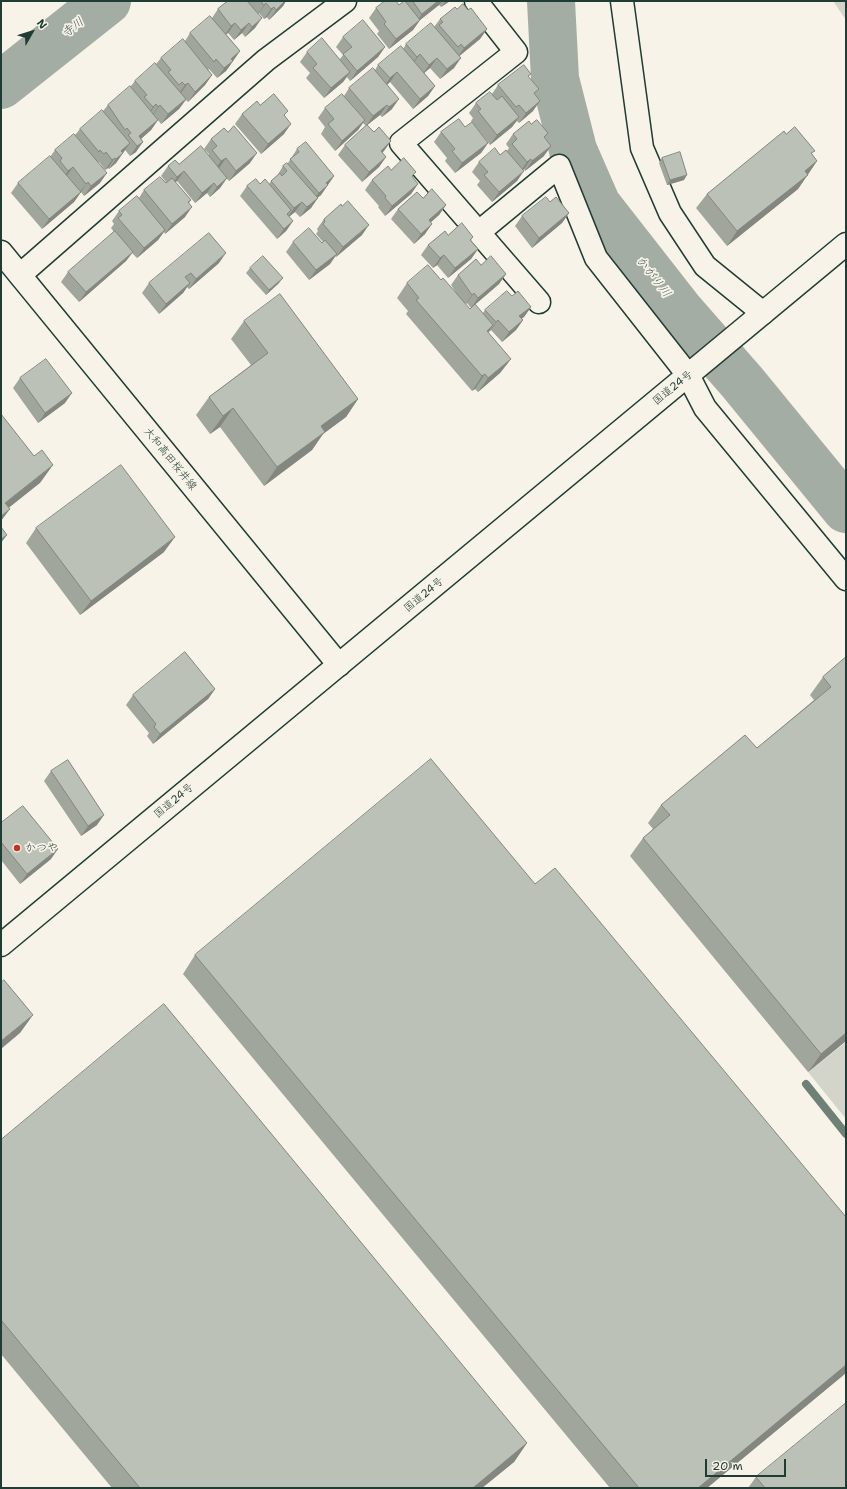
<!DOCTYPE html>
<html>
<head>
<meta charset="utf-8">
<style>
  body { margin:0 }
  #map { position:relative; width:847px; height:1489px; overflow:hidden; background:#f7f3e8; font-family:"Shantell Sans",sans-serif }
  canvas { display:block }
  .frame { position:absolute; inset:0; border:2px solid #1f3d34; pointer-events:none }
  .north { position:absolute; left:12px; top:12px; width:40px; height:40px; -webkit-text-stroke:3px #f7f3e8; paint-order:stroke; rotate:51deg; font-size:11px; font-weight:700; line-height:16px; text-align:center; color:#1f3d34 }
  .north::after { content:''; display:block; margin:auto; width:14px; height:18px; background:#1f3d34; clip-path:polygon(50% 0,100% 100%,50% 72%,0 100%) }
  .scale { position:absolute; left:705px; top:1459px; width:81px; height:18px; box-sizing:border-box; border:2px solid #1f3d34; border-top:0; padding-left:5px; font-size:12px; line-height:14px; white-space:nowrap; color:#1f3d34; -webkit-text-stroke:3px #f7f3e8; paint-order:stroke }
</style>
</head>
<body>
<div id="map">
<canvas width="847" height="1489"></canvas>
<div class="frame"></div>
<div class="north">N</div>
<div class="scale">20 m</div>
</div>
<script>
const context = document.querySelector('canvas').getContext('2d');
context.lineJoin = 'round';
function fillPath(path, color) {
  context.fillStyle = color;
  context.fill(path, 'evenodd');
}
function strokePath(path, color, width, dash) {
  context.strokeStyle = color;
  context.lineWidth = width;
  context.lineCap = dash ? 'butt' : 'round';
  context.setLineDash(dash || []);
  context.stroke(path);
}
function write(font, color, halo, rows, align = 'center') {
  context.font = font + ' "Shantell Sans","Klee One",sans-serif';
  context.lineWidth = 3.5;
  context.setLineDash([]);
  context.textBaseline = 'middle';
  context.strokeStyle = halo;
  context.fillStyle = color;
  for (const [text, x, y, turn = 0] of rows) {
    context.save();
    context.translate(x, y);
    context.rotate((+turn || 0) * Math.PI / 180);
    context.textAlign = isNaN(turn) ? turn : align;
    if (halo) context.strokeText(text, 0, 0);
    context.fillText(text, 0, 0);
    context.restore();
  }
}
fillPath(new Path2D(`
  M833,1H846V20Z
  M846,1042V1119L808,1072Z`), '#d3d5ca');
strokePath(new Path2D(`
  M806,1084L846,1134`), '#6f8077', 8);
strokePath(new Path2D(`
  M551,1L555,79L573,150L597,205L679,310L742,382L846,509
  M1,85L107,1`), '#a4ada3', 48);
const minor = new Path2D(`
  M476,1L516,52L401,143L539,302
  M622,1L642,148L670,213L705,266L763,313
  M479,232L559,166L596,258L688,375L705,408L846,579
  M20,275L266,60L345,1`);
const major = new Path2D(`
  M1,252L339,665`);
const highway = new Path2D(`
  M1,945C282,711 564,478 846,244`);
strokePath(minor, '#1f3d34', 25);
strokePath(major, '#1f3d34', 25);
strokePath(highway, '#1f3d34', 25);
strokePath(minor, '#f7f3e8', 22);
strokePath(major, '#f7f3e8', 22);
strokePath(highway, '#f7f3e8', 22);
fillPath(new Path2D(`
  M228,1H286L283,6L269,20L267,17L264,19L259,13L258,14L255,28L245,37L242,33L234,40L228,33L226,34L240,51L226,71L217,78L209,69L208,70L212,75L205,85L188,102L186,100L179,109L161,124L154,115L158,120L151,130L141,139L136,152L130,156L125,150L116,163L109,169L108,168L105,170L99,162L98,163L100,183L84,196L81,192L74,202L42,229L11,193L18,183L50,157L55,150L75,135L80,129L103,111L108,105L130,87L135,81L156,64L161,58L185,41L190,33L212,18L218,9Z
  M404,1H450L441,7L439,5L420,20L413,30L389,49L377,34L379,31L369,18L376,8L399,5Z
  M457,9L468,10L487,29L480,39L459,56L454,68L440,79L430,68L424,73L435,86L428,96L413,109L390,82L387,85L392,109L382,117L380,115L367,125L374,132L391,141L382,153L386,157L379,167L362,182L338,155L345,145L366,126L363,123L358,130L335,151L321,134L325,127L318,118L325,108L344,96L349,88L375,70L378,65L403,49L406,44L434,27L440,19Z
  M343,37L385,47L378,57L350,81L347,77L343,82L324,98L306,78L310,73L300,62L307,52L340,59L343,55L336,47Z
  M529,77L535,95L533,111L519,123L517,121L512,127L490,145L471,121L473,118L469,113L476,103L492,94L498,85Z
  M260,105L285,116L284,134L261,154L235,124L242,114Z
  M531,124L548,133L545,138L544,156L525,171L524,169L523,170L517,181L492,202L477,185L480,181L472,172L479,162L500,155L507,151L509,148L506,144L513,134Z
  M465,127L488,143L481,153L455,173L445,161L447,158L434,142L441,132Z
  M786,134L812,154L817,161L798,189L727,246L696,208L707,194Z
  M211,139L250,163L229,181L218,168L227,178L220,188L210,197L207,193L195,203L177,181L175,182L191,200L189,203L185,217L165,234L164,232L158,240L137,258L132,253L126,261L79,302L61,282L68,272L114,232L111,228L114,224L112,221L119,211L139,198L144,190L166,182L161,176L168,166L179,164L208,156L209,154L204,149Z
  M297,149L334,176L321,195L317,198L311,208L300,217L295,212L289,217L293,221L286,231L277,239L240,196L247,186L260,184H269L271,181L277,176L283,166L288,163Z
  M662,158L684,180L667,185L659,163Z
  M391,170L412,177L418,184L411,194L385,216L378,207L379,206L365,190L372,180Z
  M423,198L446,205L439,215L431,222L425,234L414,244L391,219L398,209Z
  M550,202L569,213L562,223L532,248L515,226L522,216Z
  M324,219L362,235L336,257L335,256L330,264L309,280L286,252L293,242L322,243L323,242L316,234L318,231L317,229Z
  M448,235L473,237L471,240L478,249L471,259L448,278L437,265L433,268L421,255L428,245Z
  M219,263L189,289L187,287L183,293L159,314L142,293L149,283Z
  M481,265L506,274L499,284L471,308L467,303L465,304L470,309L483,313L485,310L512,296L531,307L524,317L521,318L523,320L516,330L502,342L491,330L488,333L511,359L500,373L478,392L475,389L472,391L406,314L408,311L397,298L407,283L441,280L460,299L451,285L458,275Z
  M250,268L279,283L266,295L246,273Z
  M244,321L358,399L346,417L323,434L312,450L264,486L220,427L210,434L196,415L209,397L251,365L231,339Z
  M20,378L65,403L38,423L13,388Z
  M36,528L164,552L80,615L26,543Z
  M846,657V1041L808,1072L630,856L643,838L653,829L648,823L661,805L757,748L814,700L810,695L823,677Z
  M215,689L208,699L153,744L147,736L149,733L126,705L133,695Z
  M51,771L97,825L81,836L44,781Z
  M1,823L51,859L20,884L1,860Z
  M535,884L846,1217V1373L707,1488H610L183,974L195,955Z
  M1,1140L527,1443L514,1462L482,1488H112L1,1354Z
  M756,1477L846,1488H748Z`), '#a1a69d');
fillPath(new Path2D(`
  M285,1H286L283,6L269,20L276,10Z
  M438,1H442L439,5L415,24L422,14Z
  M446,1H450L441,7Z
  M266,3L259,13L257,15L264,5Z
  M274,7L267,17L264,19L271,9Z
  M262,18L255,28L245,37L252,27Z
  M420,20L413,30L389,49L396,39Z
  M235,23L228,33L224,36L231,26Z
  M249,23L242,33L234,40L241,30Z
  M487,29L480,39L457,58L464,48Z
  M385,47L378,57L350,81L357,71Z
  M240,51L226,71L217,78L231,59Z
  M420,54L413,64L410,67L417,57Z
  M437,58L430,68L422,75L429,65Z
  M461,58L454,68L440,79L447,69Z
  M350,72L343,82L324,98L331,88Z
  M397,72L390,82L383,88L390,78Z
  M212,75L205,85L188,102L195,92Z
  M188,83L181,93L178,95L185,85Z
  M435,86L428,96L413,109L420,99Z
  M186,99L179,109L161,124L168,114Z
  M399,99L392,109L382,117L389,107Z
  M540,101L533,111L519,123L526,113Z
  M156,104L149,114L146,117L153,107Z
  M160,105L153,115L151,117L158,107Z
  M387,105L380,115L366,126L373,116Z
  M519,117L512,127L490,145L497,135Z
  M158,120L151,130L135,144L139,136Z
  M365,120L358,130L335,151L342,141Z
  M291,124L284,134L261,154L268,144Z
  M391,141L384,151L374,161L381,151Z
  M143,142L136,152L130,156L137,146Z
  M130,143L123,153L121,151Z
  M488,143L481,153L455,173L462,163Z
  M551,146L544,156L525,171L532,161Z
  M123,153L116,163L109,169L116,159Z
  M257,153L250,163L229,181L236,171Z
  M386,157L379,167L362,182L369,172Z
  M115,158L108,168L105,170L112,160Z
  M226,158L219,168L214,171L221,161Z
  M531,159L524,169L520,172L527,162Z
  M817,161L798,189L727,246L737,231L805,171Z
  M73,167L66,177L61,181L68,171Z
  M184,171L177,181L170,187L177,177Z
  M524,171L517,181L492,202L499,192Z
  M107,173L100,183L84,196L91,186Z
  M687,175L684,180L667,185L670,180Z
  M334,176L321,195L312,202L326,183Z
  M227,178L220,188L210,197L217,187Z
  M88,182L74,202L42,229L49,219L79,193Z
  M214,183L207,193L195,203L202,193Z
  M418,184L411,194L385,216L392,206Z
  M318,198L311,208L300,217L307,207Z
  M302,202L295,212L287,218L294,208Z
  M446,205L439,215L422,230L429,220Z
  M192,207L185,217L165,234L172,224Z
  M569,213L562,223L532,248L539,238Z
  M293,221L286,231L277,239L284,229Z
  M432,224L425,234L414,244L421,234Z
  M369,225L362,235L336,257L343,247Z
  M165,230L158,240L137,258L144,248Z
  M478,249L471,259L448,278L455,268Z
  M133,252L126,261L79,302L86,292Z
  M226,253L219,263L189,289L196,279Z
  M337,254L330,264L309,280L316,270Z
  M444,255L437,265L433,268L440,258Z
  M506,274L499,284L471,308L478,298Z
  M283,278L279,283L266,295L269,290Z
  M190,283L183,293L159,314L166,304Z
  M474,293L467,303L465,305L472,295Z
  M531,307L524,317L512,326L519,316Z
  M498,320L491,330L489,332L496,322Z
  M523,320L516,330L502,342L509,332Z
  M493,325L483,340L487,331Z
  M511,359L500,373L478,392L488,378Z
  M485,374L475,389L472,391L482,376Z
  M72,393L65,403L38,423L45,413Z
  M358,399L346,417L323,434L312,450L264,486L277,467L321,426Z
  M233,408L220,427L210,434L223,416Z
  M53,465L40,483L1,514L5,503Z
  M10,509L1,521V516Z
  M7,535L1,543V539Z
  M175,537L164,552L80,615L91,601Z
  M215,689L208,699L153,744L160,734Z
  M104,815L97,825L81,836L88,826Z
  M58,849L51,859L20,884L27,874Z
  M33,1015L20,1033L1,1049V1041Z
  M846,1033V1041L808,1072L821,1054Z
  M846,1365V1373L707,1488H698Z
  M527,1443L514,1462L482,1488H473Z`), '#83877f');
const building = new Path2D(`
  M228,1H247L262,18L252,27L249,23L241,30L235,23L231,26L218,9Z
  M261,1H285L276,10L274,7L271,9L266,3L264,5Z
  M385,1H396L399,5L404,1H405L420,20L396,39L384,24L386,22L376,8Z
  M413,1H438L422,14Z
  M463,4L468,10L471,8L487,29L464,48L461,44L458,47L439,25L443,22L440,19L455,7L457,9Z
  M210,16L240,51L231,59L233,61L224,68L216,59L214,62L190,33Z
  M363,20L385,47L357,71L343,54L352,47L343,37Z
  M431,23L461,58L447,69L437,58L429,65L420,54L417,57L406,44Z
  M322,38L350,72L331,88L313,68L317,64L307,52Z
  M183,39L212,75L195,92L188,83L185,85L182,82L179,85L168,72L171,70L161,58Z
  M401,46L435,86L420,99L397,72L390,78L378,65Z
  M155,63L186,99L168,114L160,105L158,107L156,104L153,107L144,97L147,95L135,81Z
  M524,65L531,74L528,76L539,89L534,93L540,101L526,113L519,105L516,107L498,85Z
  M373,68L399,99L389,107L387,105L373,116L349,88Z
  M130,86L158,120L139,136L143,142L137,146L128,135L131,133L127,128L125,130L108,105Z
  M490,92L497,100L502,96L519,117L497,135L478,111L481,109L476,103Z
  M274,94L288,111L284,115L291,124L268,144L242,114L257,101L260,105Z
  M342,94L365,120L342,141L328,124L334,119L325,108Z
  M102,110L130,143L121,151L123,153L116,159L115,158L112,160L106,152L104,154L100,150L99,152L80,129Z
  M459,119L465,127L472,122L488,143L462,163L452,151L455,149L441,132Z
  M537,120L548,133L544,137L551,146L532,161L531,159L527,162L512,144L517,139L513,134L529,121L531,124Z
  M367,125L374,132L379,127L391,141L381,151L386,157L369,172L345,145Z
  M234,126L257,153L236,171L226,158L221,161L212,150L217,146L211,139L224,128L228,132Z
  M795,127L815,151L811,153L817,161L805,171L808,175L737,231L707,194L784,131L786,134Z
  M74,134L107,173L91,186L88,182L86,184L73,167L68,171L60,161L62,158L55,150Z
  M306,142L334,176L326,183L328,185L319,193L290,159L299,152L297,149Z
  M201,146L227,178L217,187L214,183L202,193L184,171L177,177L168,166L175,160L179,164Z
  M495,148L500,155L506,150L524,171L499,192L484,175L488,172L479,162Z
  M680,152L687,175L670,180L662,158Z
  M50,156L81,192L49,219L18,183Z
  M404,158L416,172L412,176L418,184L392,206L385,198L386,196L372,180L388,166L391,170Z
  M287,163L318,198L307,207L302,202L294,208L271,181L280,173L282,176L287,171L283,166Z
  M160,177L166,183L172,178L191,200L188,202L192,207L172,224L144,190Z
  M256,179L260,184L265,179L291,210L287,214L293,221L284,229L247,186Z
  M432,189L446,205L429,220L432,224L421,234L398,209L417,192L423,198Z
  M137,196L165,230L144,248L118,218L122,215L119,211Z
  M546,197L550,202L556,197L569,213L539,238L522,216Z
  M348,201L369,225L343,247L323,224L325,222L324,219L341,204L342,206Z
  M462,223L473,237L470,240L478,249L455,268L444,255L440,258L428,245L445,231L448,235Z
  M309,228L322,243L325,240L337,254L316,270L293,242Z
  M115,231L133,252L86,292L68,272Z
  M209,233L226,253L196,279L191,273L185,277L190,283L166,304L149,283Z
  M263,256L283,278L269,290L250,268Z
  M491,256L506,274L478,298L474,293L472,295L458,275L476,259L481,265Z
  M428,265L441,280L443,278L470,309L475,304L493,325L487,331L511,359L488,378L485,374L482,376L416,300L419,298L407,283Z
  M507,291L512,296L518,291L531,307L519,316L523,320L509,332L498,320L496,322L485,310Z
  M280,294L358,399L321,426L325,432L277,467L233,408L223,416L209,397L268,353L244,321Z
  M46,359L72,393L45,413L20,378Z
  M1,414L34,456L42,450L53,465L5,503L10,509L1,516Z
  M121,465L175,537L91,601L36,528Z
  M1,527L7,535L1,539Z
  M185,652L215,689L160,734L154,727L156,724L133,695Z
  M846,657V1033L821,1054L643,838L670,815L661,805L745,735L757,748L831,687L823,677Z
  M431,759L535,884L555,868L846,1217V1365L698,1488H639L195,955Z
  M68,760L104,815L88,826L51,771Z
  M23,806L58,849L27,874L1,842V823Z
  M4,980L33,1015L1,1041V983Z
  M164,1004L527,1443L473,1488H140L1,1320V1140Z
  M846,1403V1488H765L756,1477Z`);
fillPath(building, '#bbc1b6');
strokePath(building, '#83877f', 1);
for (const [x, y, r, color] of [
  [17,848,4,"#c8321e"]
]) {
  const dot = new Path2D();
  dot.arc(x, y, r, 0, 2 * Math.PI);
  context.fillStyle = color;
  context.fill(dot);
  strokePath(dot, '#f7f3e8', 1.5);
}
write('11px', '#1f3d34', '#f7f3e8', [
  ["国道24号",673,388,-39],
  ["大和高田桜井線",170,459,51],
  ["国道24号",424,595,-40],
  ["国道24号",174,801,-40]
]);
write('11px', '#1f3d34', '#f7f3e8', [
  ["かつや",25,848]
], 'left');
write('italic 12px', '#405950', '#f7f3e8', [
  ["寺川",73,28,-38],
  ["かがり川",653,277,52]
]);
</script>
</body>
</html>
